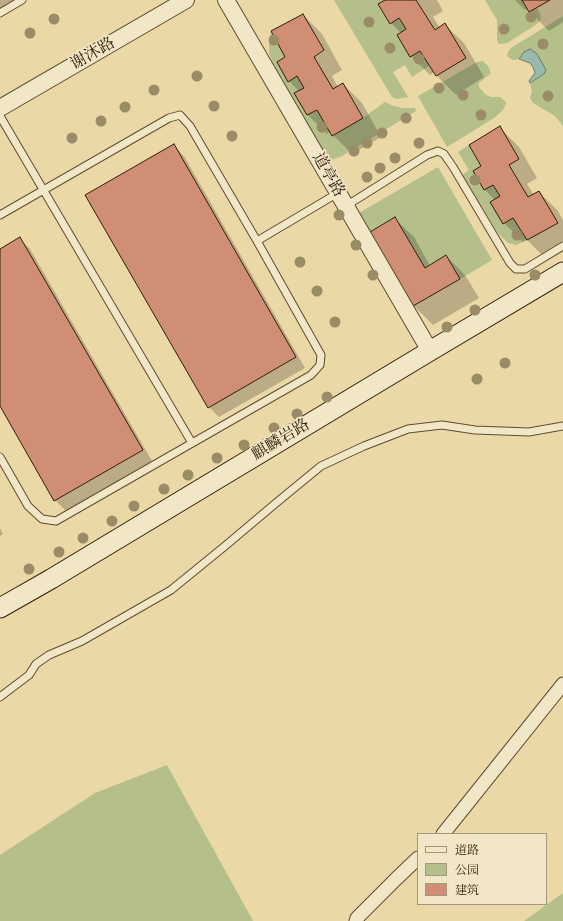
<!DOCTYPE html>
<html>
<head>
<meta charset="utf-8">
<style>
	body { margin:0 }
	#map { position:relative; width:563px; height:921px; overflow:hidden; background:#ead8a7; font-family:"Gentium Book Plus","Noto Serif SC",serif }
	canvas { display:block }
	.legend { position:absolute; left:417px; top:833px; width:130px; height:72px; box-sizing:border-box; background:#f1e6c6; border:1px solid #a4967b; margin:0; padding:5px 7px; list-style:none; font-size:12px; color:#301d0a }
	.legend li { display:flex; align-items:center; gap:8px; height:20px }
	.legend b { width:20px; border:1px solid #a4967b }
</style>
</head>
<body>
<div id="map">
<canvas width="563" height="921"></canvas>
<ul class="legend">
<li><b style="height:5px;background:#f1e6c6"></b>道路</li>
<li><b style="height:11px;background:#b4bf89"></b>公园</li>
<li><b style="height:11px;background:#d08f74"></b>建筑</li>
</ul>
</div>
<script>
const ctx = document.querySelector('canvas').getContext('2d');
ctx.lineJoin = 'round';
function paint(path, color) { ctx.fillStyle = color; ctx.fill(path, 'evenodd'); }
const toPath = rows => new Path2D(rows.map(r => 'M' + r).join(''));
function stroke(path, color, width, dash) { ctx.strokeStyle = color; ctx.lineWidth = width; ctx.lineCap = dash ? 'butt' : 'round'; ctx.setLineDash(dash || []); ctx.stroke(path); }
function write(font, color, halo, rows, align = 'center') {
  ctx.font = font + ' "Gentium Book Plus","Noto Serif SC",serif'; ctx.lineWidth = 3.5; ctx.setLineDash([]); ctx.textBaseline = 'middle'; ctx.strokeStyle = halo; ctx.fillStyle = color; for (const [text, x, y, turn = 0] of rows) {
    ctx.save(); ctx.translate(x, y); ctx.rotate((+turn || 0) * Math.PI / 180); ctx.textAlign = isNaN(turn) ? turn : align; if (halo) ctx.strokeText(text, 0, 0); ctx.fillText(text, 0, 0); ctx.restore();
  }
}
paint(toPath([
	[334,0,385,0,378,4,390,24,399,18,406,29,397,35,410,56,420,51,429,66,412,77,405,65,393,72,408,97,397,99,392,97],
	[485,0,522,0,529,12,537,8,541,16,540,21,534,26,507,43,499,44,497,41,497,20],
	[563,16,563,126,555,116,533,103,530,98,532,91,530,83,544,74,524,52,519,59,513,60,508,57,507,54,511,48],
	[271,31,285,57,277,62,288,81,297,76,304,88,295,93,307,115,317,110,332,136,363,118,385,102,391,105,402,108,415,108,416,111,342,156,328,161,274,65,269,53,269,39],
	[483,61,488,66,491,73,479,83,479,87,486,95,491,97,500,97,506,102,505,106,503,110,494,118,447,147,418,96,477,62],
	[469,145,481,166,473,171,484,190,493,185,500,196,504,223,513,218,527,240,516,245,508,243,498,233,462,175,469,170,458,152],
	[438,167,492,260,460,279,446,255,425,268,395,217,370,232,359,213],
	[167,765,253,921,0,921,0,855,95,793],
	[563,893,563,921,524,921]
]), '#b4bf89');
const water = toPath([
	[530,49,537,54,546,70,544,74,530,83,529,81,535,73,533,67,530,63,519,59,524,52,530,49]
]);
paint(water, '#98b9ac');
stroke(water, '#6e7b6b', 1);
paint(toPath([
	[0,0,16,0,0,9],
	[387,0,437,0,443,11,433,17,440,28,445,25,464,43,484,77,456,95,437,76,435,72,430,75,411,56,401,33,391,23],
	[515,0,563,0,563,22,549,31,530,12,528,8,525,10],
	[303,15,322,34,342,70,332,76,338,87,343,84,362,103,381,137,352,154,333,135,331,131,327,134,308,115,296,93,299,91,289,81,287,57],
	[500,128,519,147,537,178,527,184,534,195,539,192,558,211,563,220,563,249,546,259,527,240,523,242,504,223,495,200,485,190,474,171,483,166],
	[173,145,184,156,305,368,219,417,209,407],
	[395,219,414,237,430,266,446,256,465,275,479,298,433,325,414,306,371,232],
	[20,239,30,249,152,461,66,511,55,500,0,404,0,250],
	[0,528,3,534,0,536]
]), '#0003');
const building = toPath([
	[385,0,416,0,435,30,445,23,466,58,436,76,420,51,410,57,397,35,406,29,399,18,390,24,378,4,385,0],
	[522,0,550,0,529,12,522,0],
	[303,14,324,50,314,57,333,89,343,83,363,118,332,136,317,110,307,115,294,93,304,88,297,76,288,82,277,62,285,57,271,31,303,14],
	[500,126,519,159,509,165,528,197,539,191,558,223,527,240,513,218,503,224,490,202,500,196,493,185,484,190,473,171,481,166,469,145,500,126],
	[174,144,296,357,208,408,85,195,174,144],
	[395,217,425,268,446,255,460,279,413,306,370,232,395,217],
	[20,237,143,450,54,501,0,406,0,249,20,237]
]);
paint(building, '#d08f74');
stroke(building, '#301d0a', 1);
const service = toPath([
	[0,13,22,0],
	[0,116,192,443],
	[346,206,427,155,438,151,444,154,453,167,510,263,516,269,525,269,563,246],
	[0,215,169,118,180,115,190,126,257,241,321,355,320,365,311,375,56,521,42,519,28,506,0,457],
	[257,241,338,193],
	[0,697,29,675,36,664,49,655,82,641,171,590,225,546,276,503,321,466,364,446,408,429,442,425,475,430,529,432,563,426]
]);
const minor = toPath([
	[443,834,563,684],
	[356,921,357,918,396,879,418,858]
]);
const tertiary = toPath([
	[226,0,430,351],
	[0,108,186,0]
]);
const secondary = toPath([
	[0,608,51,579,430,351,563,272]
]);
stroke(service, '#5e4c31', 9);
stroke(minor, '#5e4c31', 15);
stroke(tertiary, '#5e4c31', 18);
stroke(secondary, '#301d0a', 21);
stroke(service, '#f1e6c6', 7);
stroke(minor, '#f1e6c6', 13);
stroke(tertiary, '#f1e6c6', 16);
stroke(secondary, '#f1e6c6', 19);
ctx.fillStyle = '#9a8c66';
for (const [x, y] of [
	[531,17],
	[54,19],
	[369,22],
	[504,29],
	[30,33],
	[274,40],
	[543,44],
	[390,48],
	[419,59],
	[197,76],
	[439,88],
	[154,90],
	[463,95],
	[548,96],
	[214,106],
	[125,107],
	[481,115],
	[406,118],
	[101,121],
	[322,127],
	[382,133],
	[232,136],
	[72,138],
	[367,143],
	[419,143],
	[354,151],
	[395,158],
	[380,168],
	[367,177],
	[475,180],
	[339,215],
	[517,235],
	[356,245],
	[300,262],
	[373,275],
	[535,275],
	[317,291],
	[475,310],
	[335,322],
	[447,327],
	[505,363],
	[477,379],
	[327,397],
	[297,414],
	[274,428],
	[244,445],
	[217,458],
	[188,475],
	[164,489],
	[134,506],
	[112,521],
	[83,538],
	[59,552],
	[29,569]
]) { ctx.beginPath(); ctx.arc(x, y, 5.5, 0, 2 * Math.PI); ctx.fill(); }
write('16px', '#301d0a', '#f1e6c6', [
	["谢沐路",93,54,-30],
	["道亭路",328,175,60],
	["麒麟岩路",281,440,-31]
]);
</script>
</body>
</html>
